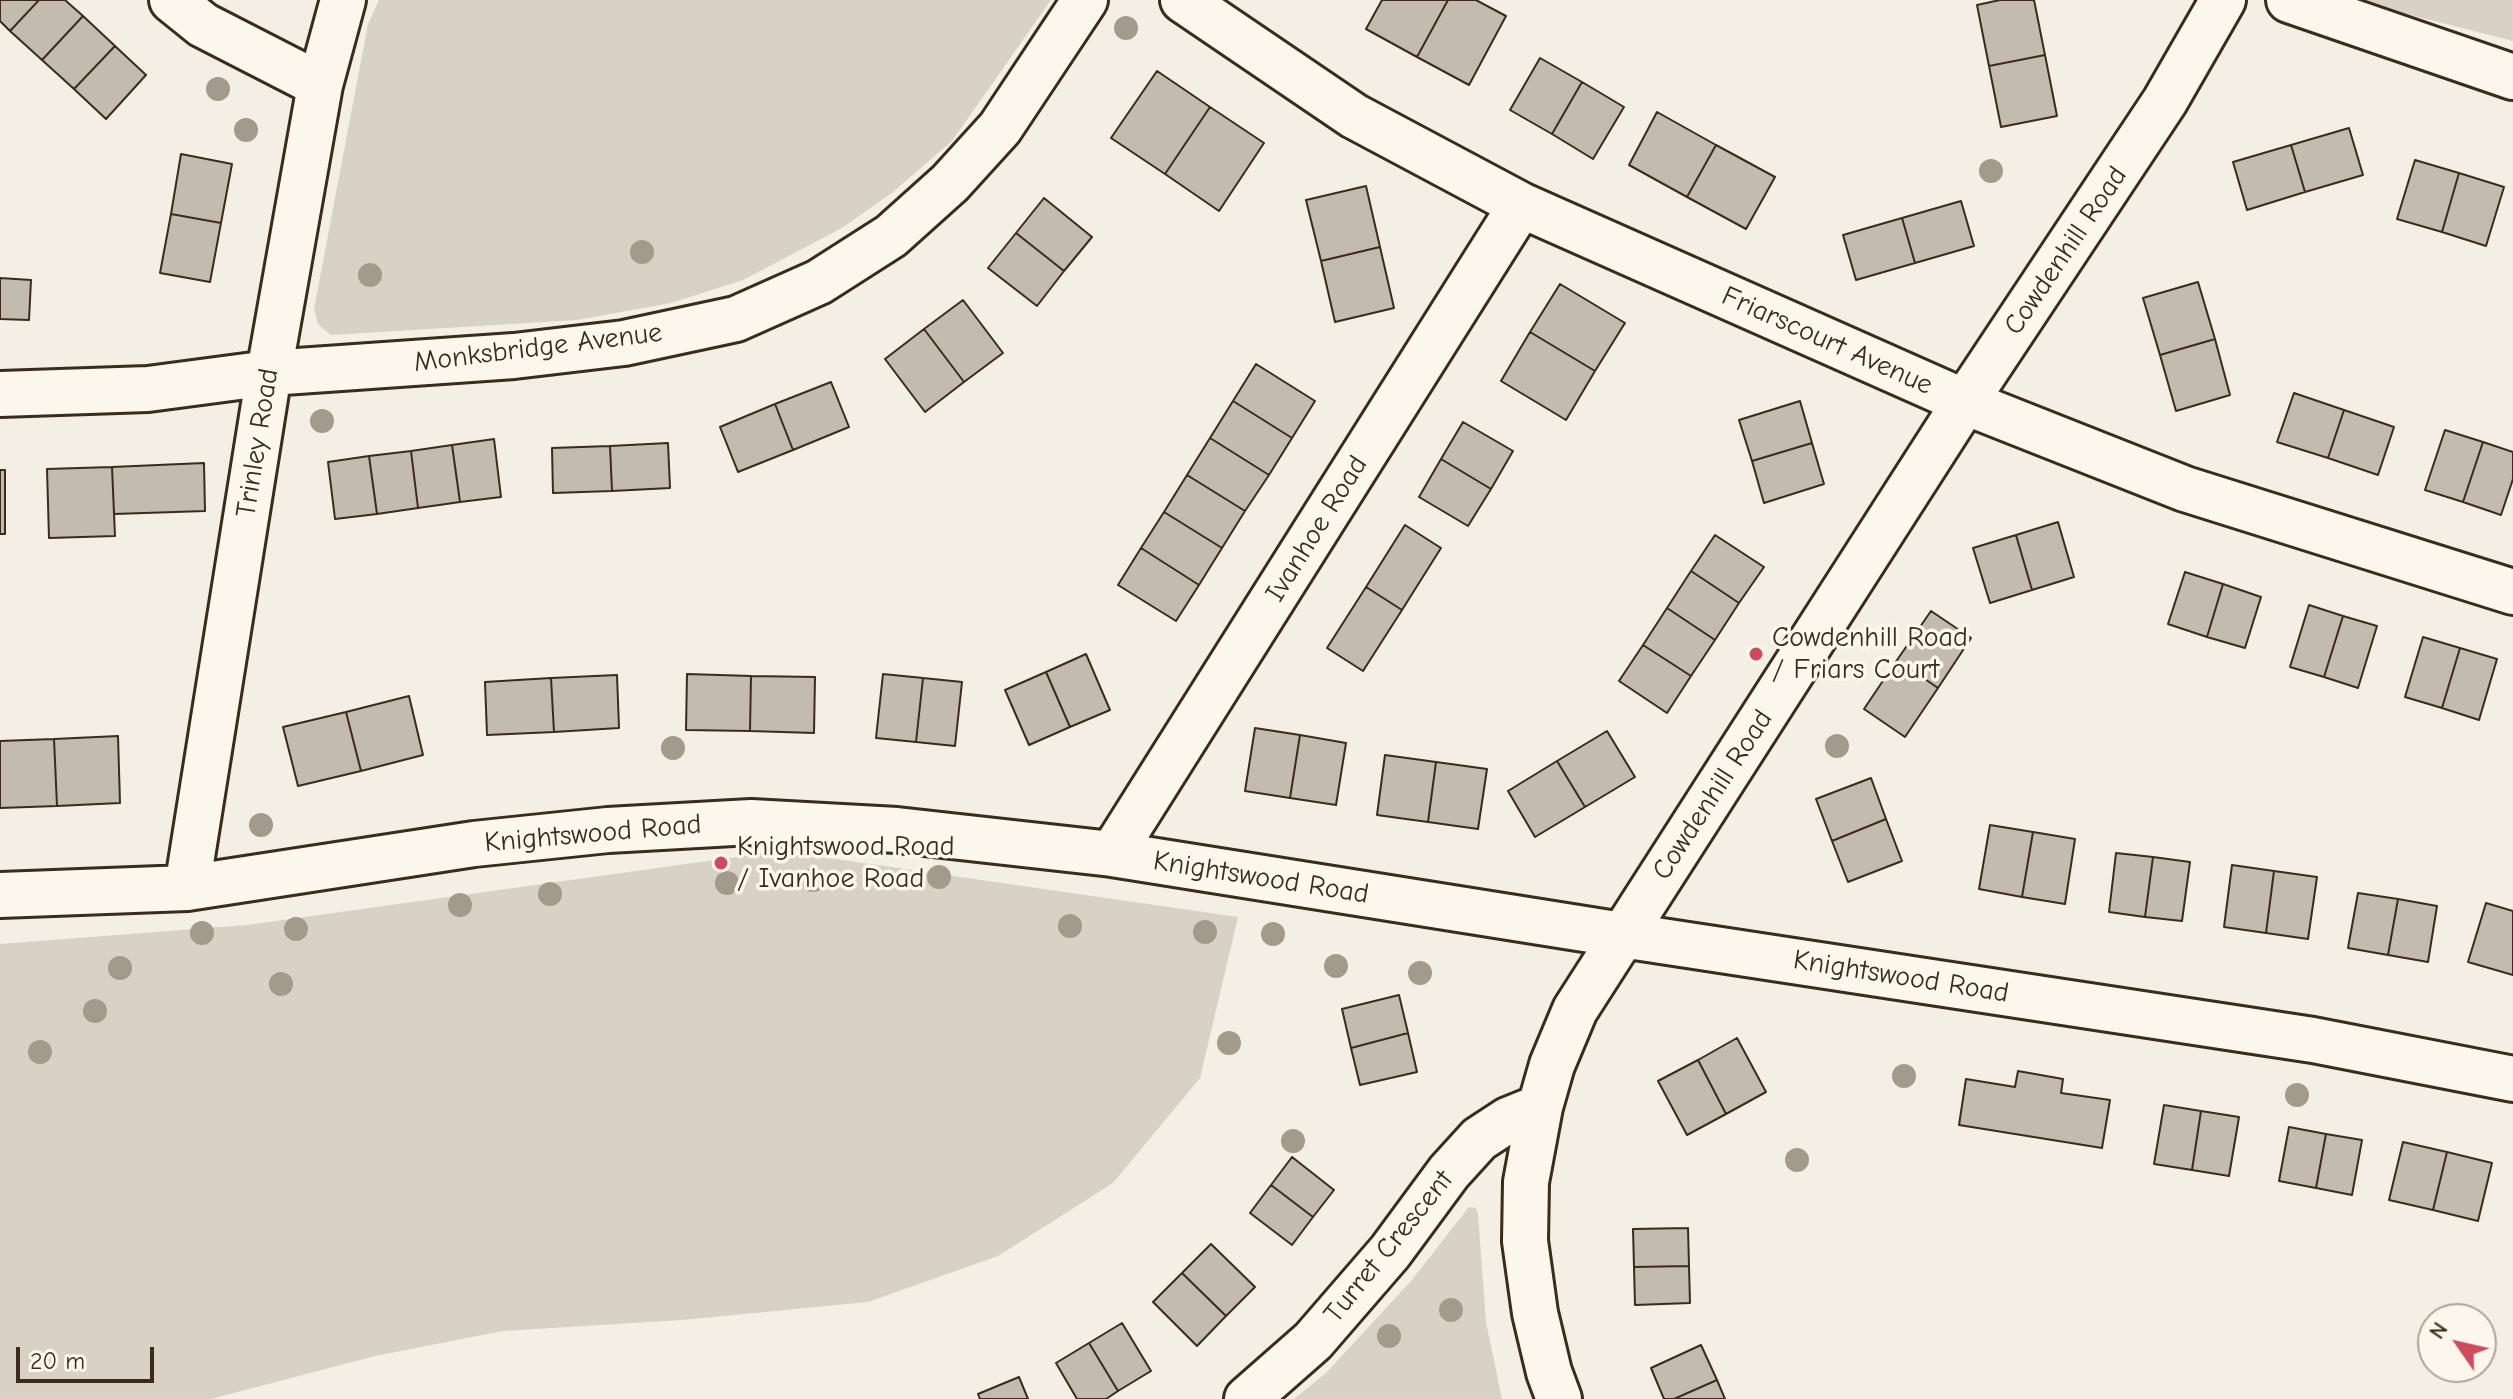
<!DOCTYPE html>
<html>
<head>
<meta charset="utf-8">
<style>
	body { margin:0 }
	#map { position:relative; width:2513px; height:1399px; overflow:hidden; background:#f3efe4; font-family:"Comic Neue",sans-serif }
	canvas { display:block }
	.north { position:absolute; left:2417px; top:1303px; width:80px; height:80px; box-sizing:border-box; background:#fbf7ec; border:2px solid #aea59a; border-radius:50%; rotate:304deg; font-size:22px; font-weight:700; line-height:32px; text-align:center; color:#3b2a1e }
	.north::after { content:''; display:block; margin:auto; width:28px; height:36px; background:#d1495b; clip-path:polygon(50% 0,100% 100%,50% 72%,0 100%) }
	.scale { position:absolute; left:16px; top:1347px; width:138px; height:36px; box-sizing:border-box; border:4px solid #3b2a1e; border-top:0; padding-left:10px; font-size:24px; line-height:28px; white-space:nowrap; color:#3b2a1e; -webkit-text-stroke:6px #fbf7ec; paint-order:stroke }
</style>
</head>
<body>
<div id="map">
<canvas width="2513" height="1399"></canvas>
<div class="north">N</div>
<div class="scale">20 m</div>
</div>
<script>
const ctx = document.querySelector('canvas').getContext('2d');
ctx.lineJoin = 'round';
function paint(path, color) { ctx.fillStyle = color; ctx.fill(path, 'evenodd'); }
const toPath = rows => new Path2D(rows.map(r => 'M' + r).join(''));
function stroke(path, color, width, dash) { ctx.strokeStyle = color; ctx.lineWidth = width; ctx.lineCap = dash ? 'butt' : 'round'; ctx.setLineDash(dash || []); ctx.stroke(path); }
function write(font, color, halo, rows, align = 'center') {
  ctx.font = font + ' "Comic Neue",sans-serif'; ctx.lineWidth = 7; ctx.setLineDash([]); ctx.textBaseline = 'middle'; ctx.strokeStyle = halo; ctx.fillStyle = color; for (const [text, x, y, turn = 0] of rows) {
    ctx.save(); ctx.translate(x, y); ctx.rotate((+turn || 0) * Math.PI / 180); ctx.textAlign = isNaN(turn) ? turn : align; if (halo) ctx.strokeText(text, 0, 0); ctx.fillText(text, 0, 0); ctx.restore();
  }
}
paint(toPath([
	[379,0,1051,0,952,141,893,192,842,228,743,280,671,303,577,320,331,335,318,324,314,309,368,24],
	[2351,0,2513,0,2513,41],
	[780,851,1238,917,1200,1078,1113,1183,998,1256,868,1302,682,1320,503,1331,375,1356,211,1399,0,1399,0,944,247,925],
	[1469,1207,1476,1208,1478,1214,1486,1322,1502,1399,1294,1399,1326,1373,1411,1281]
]), '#d8d1c6');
const building = toPath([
	[0,0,39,0,10,31,0,21,0,0],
	[39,0,65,0,83,16,42,60,10,31,39,0],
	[1382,0,1448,0,1417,57,1366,29,1382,0],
	[1448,0,1476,0,1506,16,1469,85,1417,57,1448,0],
	[2000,0,2034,0,2045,55,1989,66,1977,5,2000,0],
	[83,16,115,46,74,89,42,60,83,16],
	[115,46,146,75,106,119,74,89,115,46],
	[2045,55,2057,116,2001,127,1989,66,2045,55],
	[1540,58,1582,82,1552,134,1510,110,1540,58],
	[1157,71,1210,107,1165,174,1111,138,1157,71],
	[1582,82,1624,107,1593,159,1552,134,1582,82],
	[1210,107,1264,143,1219,211,1165,174,1210,107],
	[1657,112,1716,145,1687,197,1629,165,1657,112],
	[2349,128,2363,175,2305,192,2291,145,2349,128],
	[1716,145,1775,177,1746,229,1687,197,1716,145],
	[2291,145,2305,192,2247,210,2233,162,2291,145],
	[181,154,232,164,221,223,171,214,181,154],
	[2415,160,2459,173,2442,232,2397,219,2415,160],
	[2459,173,2504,187,2486,246,2442,232,2459,173],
	[1366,186,1380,247,1321,261,1306,200,1366,186],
	[1044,198,1092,237,1064,271,1016,233,1044,198],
	[1961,201,1974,246,1915,263,1902,218,1961,201],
	[171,214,221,223,210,282,160,273,171,214],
	[1902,218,1915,263,1856,280,1843,235,1902,218],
	[1016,233,1064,271,1037,306,988,268,1016,233],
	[1380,247,1394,308,1335,322,1321,261,1380,247],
	[0,278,31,280,29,320,0,319,0,278],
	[2198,282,2215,339,2160,355,2143,298,2198,282],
	[1560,284,1625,323,1595,371,1530,332,1560,284],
	[963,300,1003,353,964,382,924,329,963,300],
	[924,329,964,382,925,412,885,359,924,329],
	[1530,332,1595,371,1566,420,1501,381,1530,332],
	[2215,339,2230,395,2176,411,2160,355,2215,339],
	[1256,364,1315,401,1292,438,1233,401,1256,364],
	[831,382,849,427,793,450,775,404,831,382],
	[2294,393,2344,410,2328,458,2277,442,2294,393],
	[1233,401,1292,438,1269,475,1210,438,1233,401],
	[1800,401,1812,443,1752,461,1739,420,1800,401],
	[775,404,793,450,738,472,720,427,775,404],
	[2344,410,2394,427,2378,475,2328,458,2344,410],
	[1463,422,1513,451,1491,489,1441,459,1463,422],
	[2445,430,2483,442,2463,502,2425,490,2445,430],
	[1210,438,1269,475,1245,511,1187,475,1210,438],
	[494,439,501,497,460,502,452,445,494,439],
	[2483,442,2513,452,2513,479,2501,515,2463,502,2483,442],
	[668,443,670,488,612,491,610,446,668,443],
	[1812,443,1824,484,1764,503,1752,461,1812,443],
	[452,445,460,502,418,508,411,451,452,445],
	[610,446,612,491,553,493,552,448,610,446],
	[411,451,418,508,377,514,369,456,411,451],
	[369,456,377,514,335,519,328,462,369,456],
	[1441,459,1491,489,1468,526,1419,497,1441,459],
	[204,463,205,511,114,514,112,467,204,463],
	[112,467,115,536,49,538,47,469,112,467],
	[0,470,5,470,5,534,0,534,0,470],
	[1187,475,1245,511,1222,548,1164,512,1187,475],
	[1164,512,1222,548,1199,585,1141,548,1164,512],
	[2058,522,2074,577,2032,590,2016,535,2058,522],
	[1405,525,1441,548,1402,610,1366,587,1405,525],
	[1715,535,1764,567,1739,603,1691,571,1715,535],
	[2016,535,2032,590,1990,603,1973,548,2016,535],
	[1141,548,1199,585,1176,621,1118,585,1141,548],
	[1691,571,1739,603,1715,640,1667,608,1691,571],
	[2185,572,2223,584,2207,637,2168,624,2185,572],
	[2223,584,2261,597,2245,648,2207,637,2223,584],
	[1366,587,1402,610,1363,671,1327,648,1366,587],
	[2309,605,2343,616,2324,677,2290,667,2309,605],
	[1667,608,1715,640,1691,676,1643,645,1667,608],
	[1931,611,1971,638,1938,688,1897,660,1931,611],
	[2343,616,2377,626,2358,688,2324,677,2343,616],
	[2423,637,2460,648,2442,708,2405,697,2423,637],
	[1643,645,1691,676,1667,713,1619,681,1643,645],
	[2460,648,2497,659,2479,720,2442,708,2460,648],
	[1086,654,1110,710,1070,727,1046,672,1086,654],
	[1897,660,1938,688,1905,737,1864,709,1897,660],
	[1046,672,1070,727,1029,745,1005,690,1046,672],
	[687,674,751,676,750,731,686,730,687,674],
	[883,674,923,678,916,742,876,738,883,674],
	[617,675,619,728,554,732,551,678,617,675],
	[751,676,815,677,814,733,750,731,751,676],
	[551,678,554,732,487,735,485,682,551,678],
	[923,678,962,682,955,746,916,742,923,678],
	[409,696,423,755,361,771,346,712,409,696],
	[346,712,361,771,298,786,283,727,346,712],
	[1255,728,1300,735,1290,798,1245,791,1255,728],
	[1607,731,1635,777,1585,807,1557,761,1607,731],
	[1300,735,1346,743,1336,805,1290,798,1300,735],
	[118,736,120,803,57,806,54,739,118,736],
	[54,739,57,806,0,808,0,741,54,739],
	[1385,755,1436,762,1428,822,1377,815,1385,755],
	[1557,761,1585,807,1535,837,1508,791,1557,761],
	[1436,762,1487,769,1478,829,1428,822,1436,762],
	[1871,778,1886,819,1832,841,1816,799,1871,778],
	[1886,819,1902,861,1848,882,1832,841,1886,819],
	[1990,825,2033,832,2022,897,1979,889,1990,825],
	[2033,832,2075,839,2065,904,2022,897,2033,832],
	[2116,853,2153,857,2145,917,2109,912,2116,853],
	[2153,857,2190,862,2182,921,2145,917,2153,857],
	[2232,865,2274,871,2266,933,2224,927,2232,865],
	[2274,871,2317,877,2308,939,2266,933,2274,871],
	[2358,893,2398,899,2388,955,2348,948,2358,893],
	[2398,899,2437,906,2428,962,2388,955,2398,899],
	[2486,903,2513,911,2513,975,2468,962,2486,903],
	[1399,995,1408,1033,1351,1048,1342,1009,1399,995],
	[1408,1033,1417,1072,1360,1085,1351,1048,1408,1033],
	[1737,1038,1766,1092,1726,1114,1698,1060,1737,1038],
	[1698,1060,1726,1114,1687,1135,1658,1081,1698,1060],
	[2018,1071,2063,1079,2061,1093,2110,1100,2102,1148,1959,1125,1966,1079,2015,1087,2018,1071],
	[2164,1105,2201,1111,2192,1170,2154,1164,2164,1105],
	[2201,1111,2239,1117,2229,1176,2192,1170,2201,1111],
	[2289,1127,2326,1134,2316,1188,2279,1181,2289,1127],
	[2326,1134,2362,1140,2352,1195,2316,1188,2326,1134],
	[2403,1142,2447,1152,2433,1210,2389,1200,2403,1142],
	[2447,1152,2492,1163,2478,1221,2433,1210,2447,1152],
	[1292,1157,1334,1190,1313,1217,1271,1185,1292,1157],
	[1271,1185,1313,1217,1292,1245,1250,1213,1271,1185],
	[1688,1228,1689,1266,1634,1267,1633,1229,1688,1228],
	[1211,1244,1255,1287,1226,1316,1182,1273,1211,1244],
	[1689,1266,1690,1303,1635,1305,1634,1267,1689,1266],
	[1182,1273,1226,1316,1197,1346,1153,1302,1182,1273],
	[1122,1323,1151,1371,1118,1391,1089,1343,1122,1323],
	[1089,1343,1118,1391,1106,1399,1077,1399,1056,1363,1089,1343],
	[1701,1345,1717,1380,1674,1399,1664,1399,1651,1368,1701,1345],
	[1019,1377,1028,1399,980,1399,978,1394,1019,1377],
	[1717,1380,1725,1399,1674,1399,1717,1380]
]);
paint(building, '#c3bbb0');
stroke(building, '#3b2a1e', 2);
const minor = toPath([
	[172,0,203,25,320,85],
	[1183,0,1354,116,1521,205,1965,402,2185,489,2513,592],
	[2289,0,2513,77],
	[0,394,148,389,269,373,514,356,624,343,736,319,819,282,891,236,950,183,1000,128,1085,0],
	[1112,854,1521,205],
	[187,888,269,373,320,85,343,0],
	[0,895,187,888,474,844,608,830,751,822,897,830,1112,854,1622,935,2313,1040,2513,1079],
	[1247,1399,1313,1341,1390,1252,1449,1172,1479,1139,1508,1120,1540,1107],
	[1559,1399,1549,1372,1535,1313,1525,1241,1526,1182,1540,1107,1552,1065,1575,1010,1965,402,2165,101,2223,0]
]);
stroke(minor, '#3b2a1e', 50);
stroke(minor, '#fbf7ec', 44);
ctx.fillStyle = '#a39a8e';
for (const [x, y] of [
	[1126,28],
	[218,89],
	[246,130],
	[1991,171],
	[642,252],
	[370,275],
	[322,421],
	[1837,746],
	[673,748],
	[261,825],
	[939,877],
	[813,880],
	[727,883],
	[550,894],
	[460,905],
	[1070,926],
	[296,929],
	[1205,932],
	[202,933],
	[1273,934],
	[1336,966],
	[120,968],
	[1420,973],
	[281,984],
	[95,1011],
	[1229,1043],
	[40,1052],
	[1904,1076],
	[2297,1095],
	[1293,1141],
	[1797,1160],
	[1451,1310],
	[1389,1336]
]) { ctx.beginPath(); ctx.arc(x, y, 12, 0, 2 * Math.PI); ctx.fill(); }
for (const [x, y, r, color] of [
	[1756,654,8,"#d1495b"],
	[721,863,8,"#d1495b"]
]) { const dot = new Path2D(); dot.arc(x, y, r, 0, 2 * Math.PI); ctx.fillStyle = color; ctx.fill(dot); stroke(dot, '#fbf7ec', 3); }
write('28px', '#3b2a1e', '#fbf7ec', [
	["Cowdenhill Road",2066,251,-56],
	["Friarscourt Avenue",1827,341,24],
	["Monksbridge Avenue",538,348,-7],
	["Trinley Road",258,443,-81],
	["Ivanhoe Road",1317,529,-58],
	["Cowdenhill Road",1713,795,-57],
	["Knightswood Road",593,834,-5],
	["Knightswood Road",1261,878,9],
	["Knightswood Road",1901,977,9],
	["Turret Crescent",1389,1247,-51]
]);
write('28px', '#3b2a1e', '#fbf7ec', [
	["Cowdenhill Road",1772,638],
	["/ Friars Court",1772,670],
	["Knightswood Road",737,847],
	["/ Ivanhoe Road",737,879]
], 'left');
</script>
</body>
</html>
